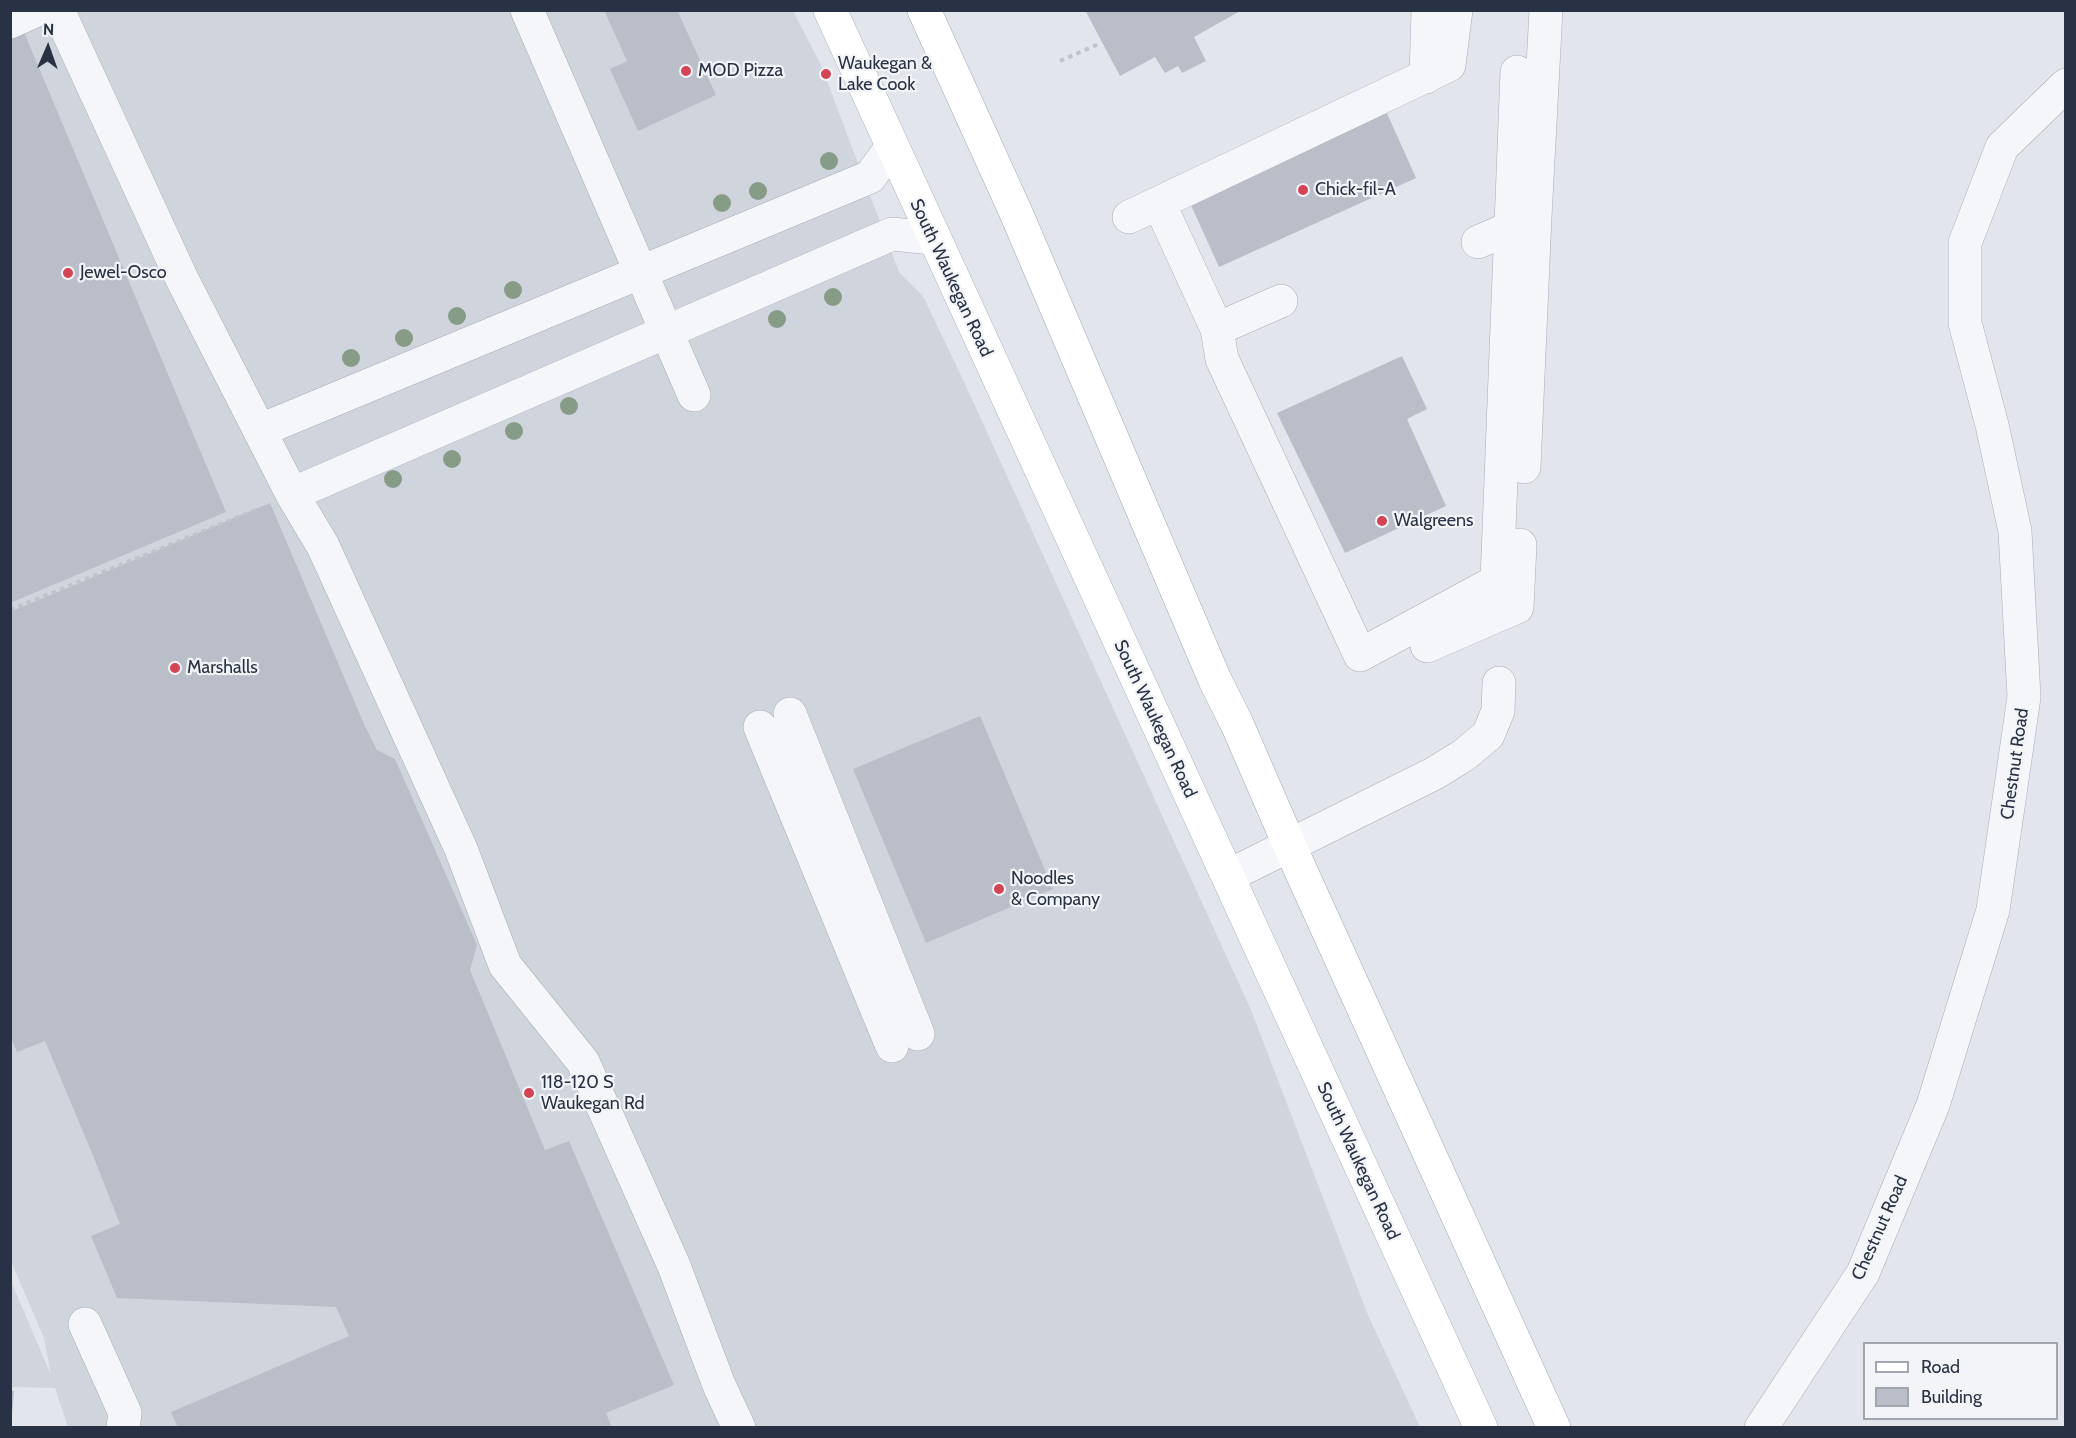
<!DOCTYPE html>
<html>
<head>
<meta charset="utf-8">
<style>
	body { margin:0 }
	#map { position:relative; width:2076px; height:1438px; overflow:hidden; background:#e2e5eb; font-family:Cabin,sans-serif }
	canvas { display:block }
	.frame { position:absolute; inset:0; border:12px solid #293244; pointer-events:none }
	.legend { position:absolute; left:1863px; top:1342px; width:195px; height:78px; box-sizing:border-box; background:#f2f4f8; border:2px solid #a2a6b0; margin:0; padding:8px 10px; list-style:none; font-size:18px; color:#293244 }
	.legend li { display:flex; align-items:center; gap:12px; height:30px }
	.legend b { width:30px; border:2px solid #a2a6b0 }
	.north { position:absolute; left:18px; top:18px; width:60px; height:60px; -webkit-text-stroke:4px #f2f4f8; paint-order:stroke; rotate:2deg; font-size:16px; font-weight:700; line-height:24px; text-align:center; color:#293244 }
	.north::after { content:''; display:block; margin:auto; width:21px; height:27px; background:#293244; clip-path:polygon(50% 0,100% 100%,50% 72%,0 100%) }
</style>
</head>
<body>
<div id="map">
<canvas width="2076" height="1438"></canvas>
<div class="frame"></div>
<ul class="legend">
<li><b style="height:8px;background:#fff"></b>Road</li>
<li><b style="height:16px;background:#b9bec9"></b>Building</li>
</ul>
<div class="north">N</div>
</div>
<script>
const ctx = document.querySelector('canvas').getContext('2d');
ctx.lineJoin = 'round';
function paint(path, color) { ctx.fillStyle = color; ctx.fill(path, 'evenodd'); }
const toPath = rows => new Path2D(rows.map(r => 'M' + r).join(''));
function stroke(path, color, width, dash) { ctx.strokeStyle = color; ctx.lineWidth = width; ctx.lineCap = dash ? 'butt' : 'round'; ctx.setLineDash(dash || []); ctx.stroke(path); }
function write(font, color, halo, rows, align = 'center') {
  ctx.font = font + ' Cabin,sans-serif'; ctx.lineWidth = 4.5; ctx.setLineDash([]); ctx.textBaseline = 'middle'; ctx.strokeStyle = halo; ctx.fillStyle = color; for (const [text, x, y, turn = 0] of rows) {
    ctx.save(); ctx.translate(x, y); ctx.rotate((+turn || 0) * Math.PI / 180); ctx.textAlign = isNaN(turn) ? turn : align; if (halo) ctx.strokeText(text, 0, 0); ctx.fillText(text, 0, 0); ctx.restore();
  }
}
paint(toPath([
	[11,11,793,11,821,65,899,272,923,296,965,384,1251,1010,1368,1315,1420,1427,68,1427,55,1388,11,1387,10,1279,51,1375,44,1338,10,1259]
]), '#d0d4dd');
paint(toPath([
	[604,10,677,10,716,95,638,131,610,69,627,61],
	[1085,10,1242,10,1194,37,1206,61,1182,73,1178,66,1165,73,1155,57,1120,76],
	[23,30,226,512,10,603,10,35],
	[1386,111,1416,178,1219,267,1190,203],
	[1402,356,1427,409,1407,419,1446,506,1345,553,1277,413],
	[270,503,364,724,377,750,395,759,477,945,470,970,545,1150,569,1141,674,1385,606,1413,612,1428,178,1428,171,1412,349,1336,336,1307,117,1298,91,1236,120,1224,92,1153,45,1041,17,1052,10,1035,10,612],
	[980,716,1053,889,926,943,853,769],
	[10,1391,14,1391,12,1415,10,1415]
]), '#b9bec9');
const minor = toPath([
	[58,10,180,275,292,494,323,546,461,849,505,965,583,1062,674,1266,719,1385,739,1428],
	[527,10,694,395],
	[10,22,37,10],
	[1426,77,1428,10],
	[1159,203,1217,329,1222,359,1360,655,1497,581,1517,72],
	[1129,217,1449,65,1456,10],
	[1478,242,1535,217,1546,10],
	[1217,329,1281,301],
	[261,430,870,177,891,148],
	[1524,467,1535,217],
	[292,494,892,234,932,238],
	[1427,646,1517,607,1520,545],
	[790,714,918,1034],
	[760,727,892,1046],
	[1228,876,1435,773,1464,755,1488,735,1498,711,1499,683],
	[85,1324,125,1413,123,1428],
	[1761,1428,1863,1273,1933,1105,1993,910,2024,697,2015,531,1992,425,1965,323,1965,243,2002,147,2066,85]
]);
const major = toPath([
	[830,10,1481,1428],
	[924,10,1017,215,1215,680,1237,724,1296,860,1554,1428]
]);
stroke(minor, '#a7acb6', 34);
stroke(major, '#a1a9b7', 34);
stroke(toPath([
	[1060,61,1101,43],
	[10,610,260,508]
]), '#c0c3ca', 4, [4.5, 4.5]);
stroke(minor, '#f5f6f9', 33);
stroke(major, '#fff', 33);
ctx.fillStyle = '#879c87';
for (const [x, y] of [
	[829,161],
	[758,191],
	[722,203],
	[513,290],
	[833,297],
	[457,316],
	[777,319],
	[404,338],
	[351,358],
	[569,406],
	[514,431],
	[452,459],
	[393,479]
]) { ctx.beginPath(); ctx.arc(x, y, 9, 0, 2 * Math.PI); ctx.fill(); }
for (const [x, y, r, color] of [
	[686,71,6,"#d34455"],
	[826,74,6,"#d34455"],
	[1303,190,6,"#d34455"],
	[68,273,6,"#d34455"],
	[1382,521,6,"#d34455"],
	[175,668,6,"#d34455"],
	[999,889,6,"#d34455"],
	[529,1093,6,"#d34455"]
]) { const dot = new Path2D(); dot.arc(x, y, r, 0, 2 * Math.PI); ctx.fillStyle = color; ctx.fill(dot); stroke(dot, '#f2f4f8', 2); }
write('18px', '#293244', '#f2f4f8', [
	["Waukegan &",838,64],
	["Lake Cook",838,85],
	["MOD Pizza",698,71],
	["Chick-fil-A",1315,190],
	["Jewel-Osco",80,273],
	["Walgreens",1394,521],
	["Marshalls",187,668],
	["Noodles",1011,879],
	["& Company",1011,900],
	["118-120 S",541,1083],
	["Waukegan Rd",541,1104]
], 'left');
write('18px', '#293244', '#f2f4f8', [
	["South Waukegan Road",951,278,65],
	["South Waukegan Road",1155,719,65],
	["Chestnut Road",2015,764,-82],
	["South Waukegan Road",1358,1161,65],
	["Chestnut Road",1880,1228,-66]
]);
</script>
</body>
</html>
